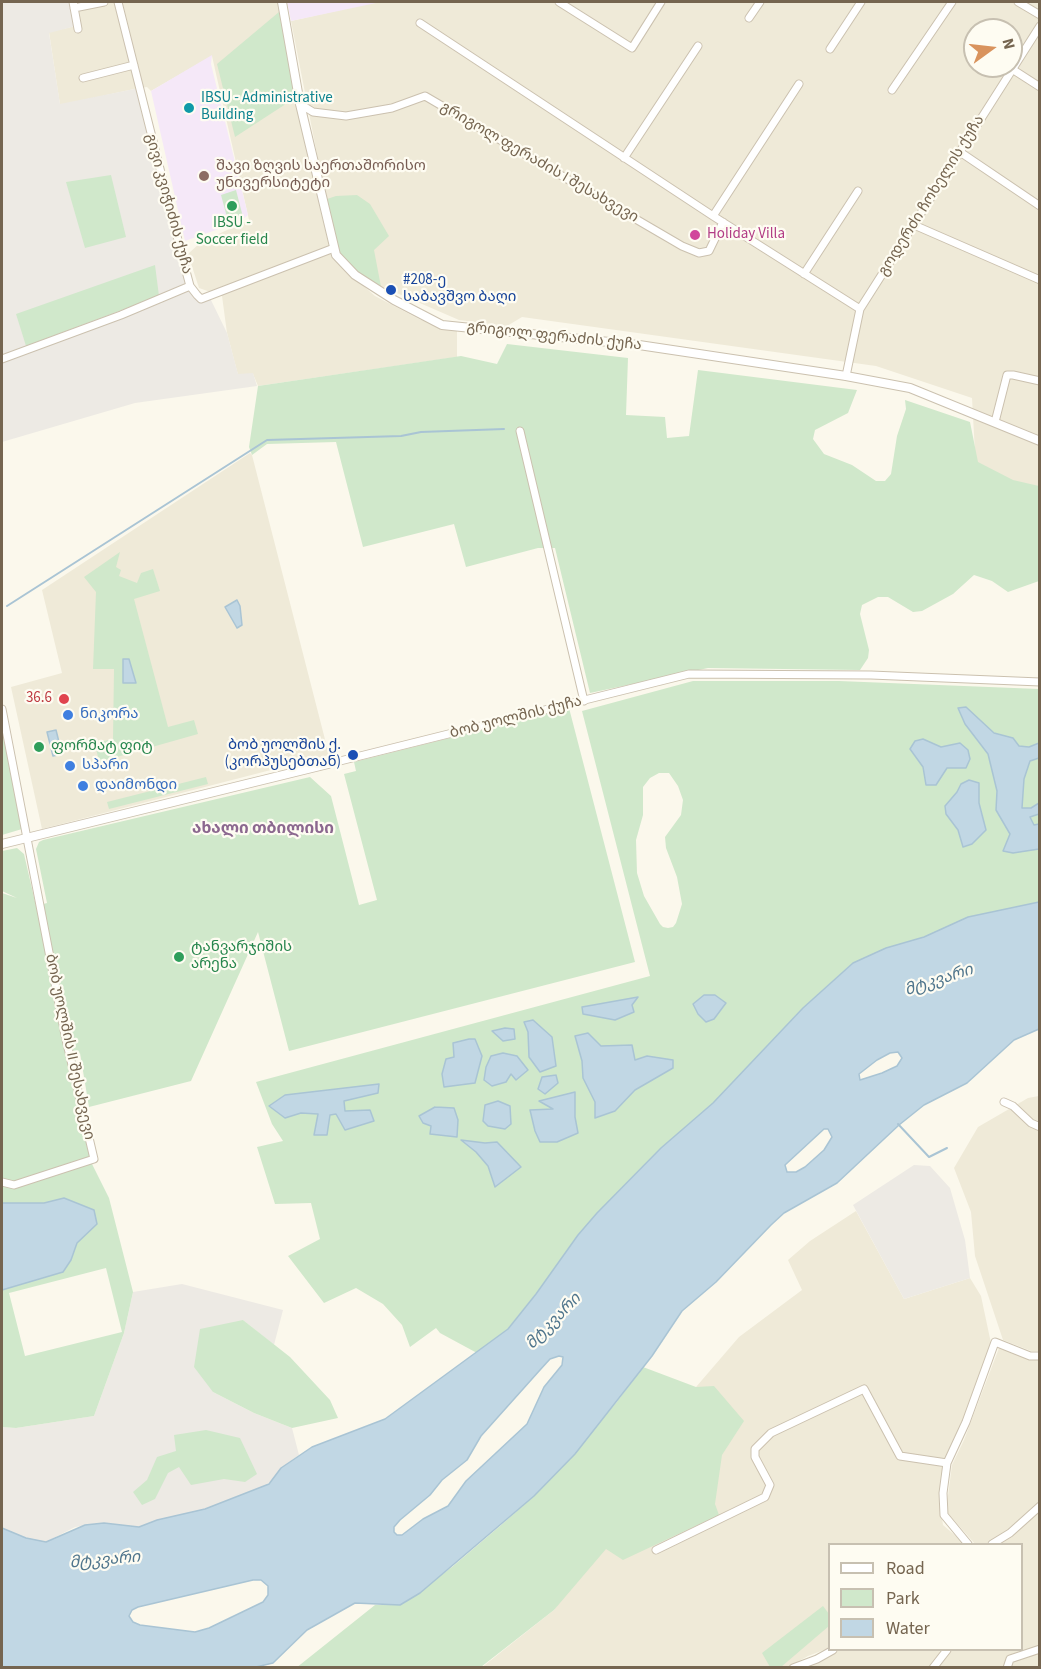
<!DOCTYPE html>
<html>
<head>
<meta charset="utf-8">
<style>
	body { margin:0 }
	#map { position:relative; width:1041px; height:1669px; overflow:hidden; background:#fbf8ec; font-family:"Source Sans 3",sans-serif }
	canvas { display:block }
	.frame { position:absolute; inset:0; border:3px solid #756550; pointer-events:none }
	.legend { position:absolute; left:828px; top:1543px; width:195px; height:108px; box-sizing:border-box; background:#fefcf2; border:2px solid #c7c0b1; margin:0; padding:8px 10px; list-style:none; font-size:18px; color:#756550 }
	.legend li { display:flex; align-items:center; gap:12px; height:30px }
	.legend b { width:30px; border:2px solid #c7c0b1 }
	.north { position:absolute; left:963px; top:18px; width:60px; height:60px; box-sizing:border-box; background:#fefcf2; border:2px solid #c7c0b1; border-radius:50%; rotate:75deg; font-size:16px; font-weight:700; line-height:24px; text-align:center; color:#756550 }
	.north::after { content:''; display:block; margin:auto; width:21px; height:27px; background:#d9935d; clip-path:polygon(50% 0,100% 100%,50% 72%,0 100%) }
</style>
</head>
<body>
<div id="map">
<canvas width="1041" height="1669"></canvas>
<div class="frame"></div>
<ul class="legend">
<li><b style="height:8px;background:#fff"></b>Road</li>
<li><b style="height:16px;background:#d0e8cb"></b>Park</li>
<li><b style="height:16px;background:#c1d7e4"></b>Water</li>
</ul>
<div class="north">N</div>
</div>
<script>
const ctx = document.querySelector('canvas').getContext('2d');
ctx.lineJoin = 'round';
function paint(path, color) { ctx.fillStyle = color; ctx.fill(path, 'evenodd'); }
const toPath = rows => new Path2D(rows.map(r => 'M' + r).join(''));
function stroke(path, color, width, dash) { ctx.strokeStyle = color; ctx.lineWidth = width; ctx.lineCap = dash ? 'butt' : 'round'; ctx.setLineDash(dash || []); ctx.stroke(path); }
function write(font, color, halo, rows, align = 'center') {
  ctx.font = font + ' "Source Sans 3","Noto Sans Georgian",sans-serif'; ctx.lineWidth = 4.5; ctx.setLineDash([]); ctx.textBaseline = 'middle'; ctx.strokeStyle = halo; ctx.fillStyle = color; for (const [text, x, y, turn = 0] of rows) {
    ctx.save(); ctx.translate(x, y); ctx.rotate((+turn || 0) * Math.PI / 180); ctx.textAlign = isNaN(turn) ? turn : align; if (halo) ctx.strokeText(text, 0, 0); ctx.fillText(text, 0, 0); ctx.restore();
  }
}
paint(toPath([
	[71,2,279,2,316,191,332,258,375,296,419,319,457,331,457,357,258,386,253,374,238,375,227,333,222,296,199,288,188,254,201,242,249,220,212,56,151,91,147,87,139,88,60,105,49,32,76,26],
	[376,2,1039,2,1039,515,978,507,972,398,876,366,522,317,507,326,459,320,376,284,341,257,324,190,291,21],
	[975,30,1011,30,1011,66,975,66],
	[250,453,252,455,329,755,42,829,11,687,62,673,42,590],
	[1039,1096,1039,1351,1031,1351,1003,1340,975,1256,971,1212,954,1168,978,1127,1028,1098],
	[856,1211,904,1299,970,1278,981,1296,992,1348,947,1460,939,1497,943,1525,965,1544,830,1544,829,1648,808,1656,788,1667,481,1668,554,1610,696,1387,739,1337,802,1290,788,1260,810,1241],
	[999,1348,1032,1360,1039,1360,1039,1502,1018,1523,988,1544,975,1544,946,1511,952,1465,964,1440],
	[1039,1512,1039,1667,938,1668,952,1650,1022,1650,1022,1544,994,1544],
	[838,1650,946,1650,931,1667,798,1668,818,1662]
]), '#efead8');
paint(toPath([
	[2,2,71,2,76,26,49,33,60,104,139,88,189,289,210,298,227,333,238,374,253,373,257,386,135,403,2,442],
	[914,1165,930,1166,950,1188,965,1240,970,1278,904,1299,853,1205],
	[182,1284,283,1310,274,1345,243,1320,213,1392,254,1413,292,1428,299,1455,281,1468,275,1478,263,1487,205,1509,157,1520,139,1527,104,1523,75,1527,46,1542,26,1538,2,1528,2,1427,16,1428,94,1416,124,1333,133,1292]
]), '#edeae4');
paint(toPath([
	[287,2,376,2,376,3,291,21],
	[212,55,211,64,248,215,241,221,185,241,151,91]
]), '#f5e8f8');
paint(toPath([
	[279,12,295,98,235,137,217,64],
	[111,175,126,237,85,248,66,182],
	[236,190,243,217,228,221,221,195],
	[357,195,370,204,389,236,374,250,382,292,353,270,341,255,337,242,327,199,336,196],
	[155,265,159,296,26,346,16,314],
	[507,344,628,358,626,415,665,417,667,438,689,436,698,370,857,390,848,413,815,430,813,439,824,454,852,465,876,481,885,481,891,474,897,436,906,409,905,400,970,422,978,462,1013,480,1039,486,1039,581,1008,592,992,581,974,575,953,594,922,611,913,612,888,597,878,597,862,605,860,614,869,650,868,658,860,670,708,668,590,693,555,548,538,548,466,567,454,524,363,547,336,442,267,444,252,455,249,447,258,386,461,356,497,364],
	[120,552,116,567,121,570,119,576,137,583,141,573,153,569,160,591,134,599,168,727,194,720,198,734,99,762,95,743,113,739,114,669,93,669,96,592,84,577],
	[693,681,839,681,1039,689,1039,902,968,917,924,937,886,948,853,963,803,1008,713,1103,661,1148,597,1213,578,1235,536,1294,508,1329,477,1353,440,1333,436,1328,410,1347,402,1325,383,1304,356,1288,324,1303,288,1256,320,1239,311,1203,275,1204,257,1147,283,1141,272,1124,256,1082,650,976,582,711],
	[659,773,669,773,678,786,683,800,681,815,665,837,666,848,677,877,682,904,676,923,673,927,668,928,663,927,660,924,644,896,637,873,636,840,643,815,643,787,650,778],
	[569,708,635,962,289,1051,258,932,191,1081,89,1107,80,1053,75,1057,93,1151,92,1164,109,1198,133,1292,124,1333,94,1416,16,1428,2,1427,2,1290,63,1272,71,1260,77,1243,64,1198,44,1203,2,1203,2,893,17,898,2,891,2,851,17,848,24,854,36,906,47,903,36,849,39,842,43,840,310,777,331,796,359,905,377,900,344,774,356,771,354,762],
	[106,1268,122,1332,25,1356,9,1293],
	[2,721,22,829,2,835],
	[206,777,208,784,109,809,107,802],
	[243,1320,290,1357,330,1400,338,1418,292,1428,254,1413,213,1392,194,1367,200,1329],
	[643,1367,696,1387,714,1386,744,1421,722,1455,715,1504,719,1515,623,1560,606,1549,554,1610,481,1667,296,1668,375,1605,400,1605,452,1567,500,1526,534,1496,616,1403],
	[206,1430,240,1438,257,1474,245,1482,224,1479,191,1485,179,1467,168,1473,155,1499,142,1505,133,1492,147,1480,157,1457,176,1451,174,1435],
	[823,1606,829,1614,829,1626,781,1667,770,1667,762,1653]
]), '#d0e8cb');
const water = toPath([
	[237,600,240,606,242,625,237,628,225,607,237,600],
	[123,659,129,659,136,683,123,683,123,659],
	[966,707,994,733,1013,738,1019,746,1029,747,1039,743,1039,758,1030,761,1024,779,1022,808,1031,808,1039,803,1039,814,1030,817,1034,825,1039,824,1039,849,1013,853,1003,851,1010,834,996,810,997,791,988,754,965,724,958,708,966,707],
	[56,730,62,754,53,756,47,732,56,730],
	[923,739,941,747,960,743,968,750,970,759,966,768,947,768,936,785,926,785,923,767,910,749,915,741,923,739],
	[969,780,979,783,979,803,986,830,972,844,963,847,958,830,946,814,945,806,957,792,961,784,969,780],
	[1039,902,1039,1029,1014,1040,967,1083,924,1105,899,1125,837,1183,784,1213,771,1225,716,1282,682,1311,652,1356,575,1454,534,1496,420,1593,400,1605,355,1603,307,1630,273,1663,256,1667,2,1667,2,1528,26,1538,46,1542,85,1525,104,1523,139,1527,157,1520,205,1509,269,1484,281,1468,312,1447,385,1419,508,1329,536,1294,578,1235,597,1213,661,1148,713,1103,803,1008,853,963,886,948,924,937,968,917,1039,902],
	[898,1052,902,1058,897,1066,882,1073,860,1080,859,1074,877,1060,890,1053,898,1052],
	[824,1129,828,1129,832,1137,824,1150,805,1167,796,1172,787,1172,785,1165,824,1129],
	[559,1356,563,1357,562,1365,544,1387,527,1424,466,1481,448,1506,423,1519,402,1535,397,1535,394,1532,394,1527,400,1520,430,1495,442,1480,467,1460,481,1436,540,1370,550,1359,559,1356],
	[253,1580,261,1580,268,1586,268,1595,263,1602,209,1628,195,1632,140,1625,133,1622,129,1616,132,1610,138,1607,253,1580],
	[704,995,715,995,726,1003,714,1019,706,1022,698,1014,693,1004,704,995],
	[638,997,632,1005,634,1012,615,1020,583,1014,582,1007,638,997],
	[533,1020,552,1037,556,1066,540,1072,529,1057,528,1032,524,1022,533,1020],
	[505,1028,514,1029,515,1039,503,1041,492,1031,505,1028],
	[588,1033,601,1046,632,1045,635,1060,647,1056,673,1060,673,1068,635,1090,615,1111,595,1118,595,1102,583,1078,582,1061,575,1036,588,1033],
	[469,1039,475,1039,482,1056,475,1083,444,1087,442,1074,446,1059,454,1057,453,1043,469,1039],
	[503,1053,517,1056,528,1070,516,1080,511,1074,506,1082,492,1086,484,1080,486,1067,491,1056,503,1053],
	[556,1075,558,1083,545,1094,538,1089,542,1077,556,1075],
	[379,1084,378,1093,344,1101,345,1111,370,1110,374,1121,345,1130,336,1114,330,1115,327,1135,314,1135,318,1114,301,1113,285,1118,269,1106,285,1095,379,1084],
	[575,1092,575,1117,578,1133,557,1142,540,1142,535,1131,530,1110,553,1109,539,1101,575,1092],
	[498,1101,510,1106,511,1124,505,1129,488,1126,483,1121,485,1105,498,1101],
	[435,1107,454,1108,458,1120,457,1137,430,1134,431,1126,423,1123,419,1116,435,1107],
	[461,1140,485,1143,497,1142,521,1167,495,1187,488,1166,476,1152,461,1140],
	[64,1198,94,1210,97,1224,77,1243,71,1260,63,1272,2,1290,2,1203,44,1203,64,1198]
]);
paint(water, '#c1d7e4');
stroke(water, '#a9c4d4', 1.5);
stroke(toPath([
	[7,606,267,440,401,436,421,432,504,429],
	[898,1124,929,1157,947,1148]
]), '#a9c4d4', 2);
const minor = toPath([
	[73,2,78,29],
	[118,2,182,256,190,286,197,295,201,299,334,248],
	[559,2,632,48,661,2],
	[1018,2,1040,15],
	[74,8,104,2],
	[749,18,760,2],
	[420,23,713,216,860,309],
	[830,49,861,2],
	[1012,69,1040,87],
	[83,78,134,65],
	[892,90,952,2],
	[300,104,313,112,346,116,392,108,425,96,682,246,699,253,709,251,723,222],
	[960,152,1040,206],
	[624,158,698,46],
	[713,216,799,84],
	[914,225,1040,280],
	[804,274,858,191],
	[2,359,121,315,190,286],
	[846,376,860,309,1040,26],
	[995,422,1007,375,1013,375,1040,381],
	[520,431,584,701],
	[2,709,65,1035,94,1159,14,1185,2,1182],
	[328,764,689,674,871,675,1040,682],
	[1004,1102,1013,1106,1031,1123,1040,1127],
	[968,1544,944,1515,943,1493,947,1463,966,1422,995,1342,1030,1356,1040,1356],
	[992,1544,1010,1533,1040,1506],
	[656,1550,765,1497,770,1485,755,1457,755,1449,771,1433,864,1389,900,1456,947,1463],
	[793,1668,817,1659,833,1650],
	[933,1668,947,1650],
	[1007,1668,1010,1659,1040,1649]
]);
const tertiary = toPath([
	[282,2,300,104,336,255,355,275,394,300,442,325,639,345,846,376,910,388,1040,441],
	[2,844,328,764]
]);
stroke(minor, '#cbc1af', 9);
stroke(tertiary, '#cbc1af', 10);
stroke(minor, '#fff', 7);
stroke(tertiary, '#fff', 8);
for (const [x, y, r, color] of [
	[189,108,6,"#0f9aa8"],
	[204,176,6,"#8d6e63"],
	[232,206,6,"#2e9e5b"],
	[695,235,6,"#d1479c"],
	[391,290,6,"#1a4fb4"],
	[64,699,6,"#e0444e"],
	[68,715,6,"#3f7fe0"],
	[39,747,6,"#2e9e5b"],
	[353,755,6,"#1a4fb4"],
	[70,766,6,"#3f7fe0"],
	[83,786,6,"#3f7fe0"],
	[179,957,6,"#2e9e5b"]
]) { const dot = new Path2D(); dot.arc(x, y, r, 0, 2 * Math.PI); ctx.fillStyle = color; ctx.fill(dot); stroke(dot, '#fefcf2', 2); }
write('15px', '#0d838f', '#fefcf2', [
	["IBSU - Administrative",201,99],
	["Building",201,116]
], 'left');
write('15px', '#756550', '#fefcf2', [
	["გრიგოლ ფერაძის I შესახვევი",539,163,30],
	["გოდერძი ჩოხელის ქუჩა",932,196,-58],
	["გივი კვიჭიძის ქუჩა",168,204,75],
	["გრიგოლ ფერაძის ქუჩა",554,337,6],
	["ბობ უოლშის ქუჩა",516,718,-14],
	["ბობ უოლშის II შესახვევი",69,1047,78]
]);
write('15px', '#785e54', '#fefcf2', [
	["შავი ზღვის საერთაშორისო",216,167],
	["უნივერსიტეტი",216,184]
], 'left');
write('15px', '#27864d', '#fefcf2', [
	["IBSU -",232,224,"center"],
	["Soccer field",232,241,"center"],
	["ფორმატ ფიტ",51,747],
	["ტანვარჯიშის",191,948],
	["არენა",191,965]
], 'left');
write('15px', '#b23c85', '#fefcf2', [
	["Holiday Villa",707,235]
], 'left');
write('15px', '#164399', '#fefcf2', [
	["#208-ე",403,281],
	["საბავშვო ბაღი",403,298],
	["ბობ უოლშის ქ.",341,746,"right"],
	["(კორპუსებთან)",341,763,"right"]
], 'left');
write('15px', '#be3a42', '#fefcf2', [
	["36.6",52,699]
], 'right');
write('15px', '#366cbe', '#fefcf2', [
	["ნიკორა",80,715],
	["სპარი",82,766],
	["დაიმონდი",95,786]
], 'left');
write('bold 16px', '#8b688f', '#fefcf2', [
	["ახალი თბილისი",263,829]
]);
write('italic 16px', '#4f758c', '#fefcf2', [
	["მტკვარი",939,981,-18],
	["მტკვარი",554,1322,-46],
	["მტკვარი",105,1561,-5]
]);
</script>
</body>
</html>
